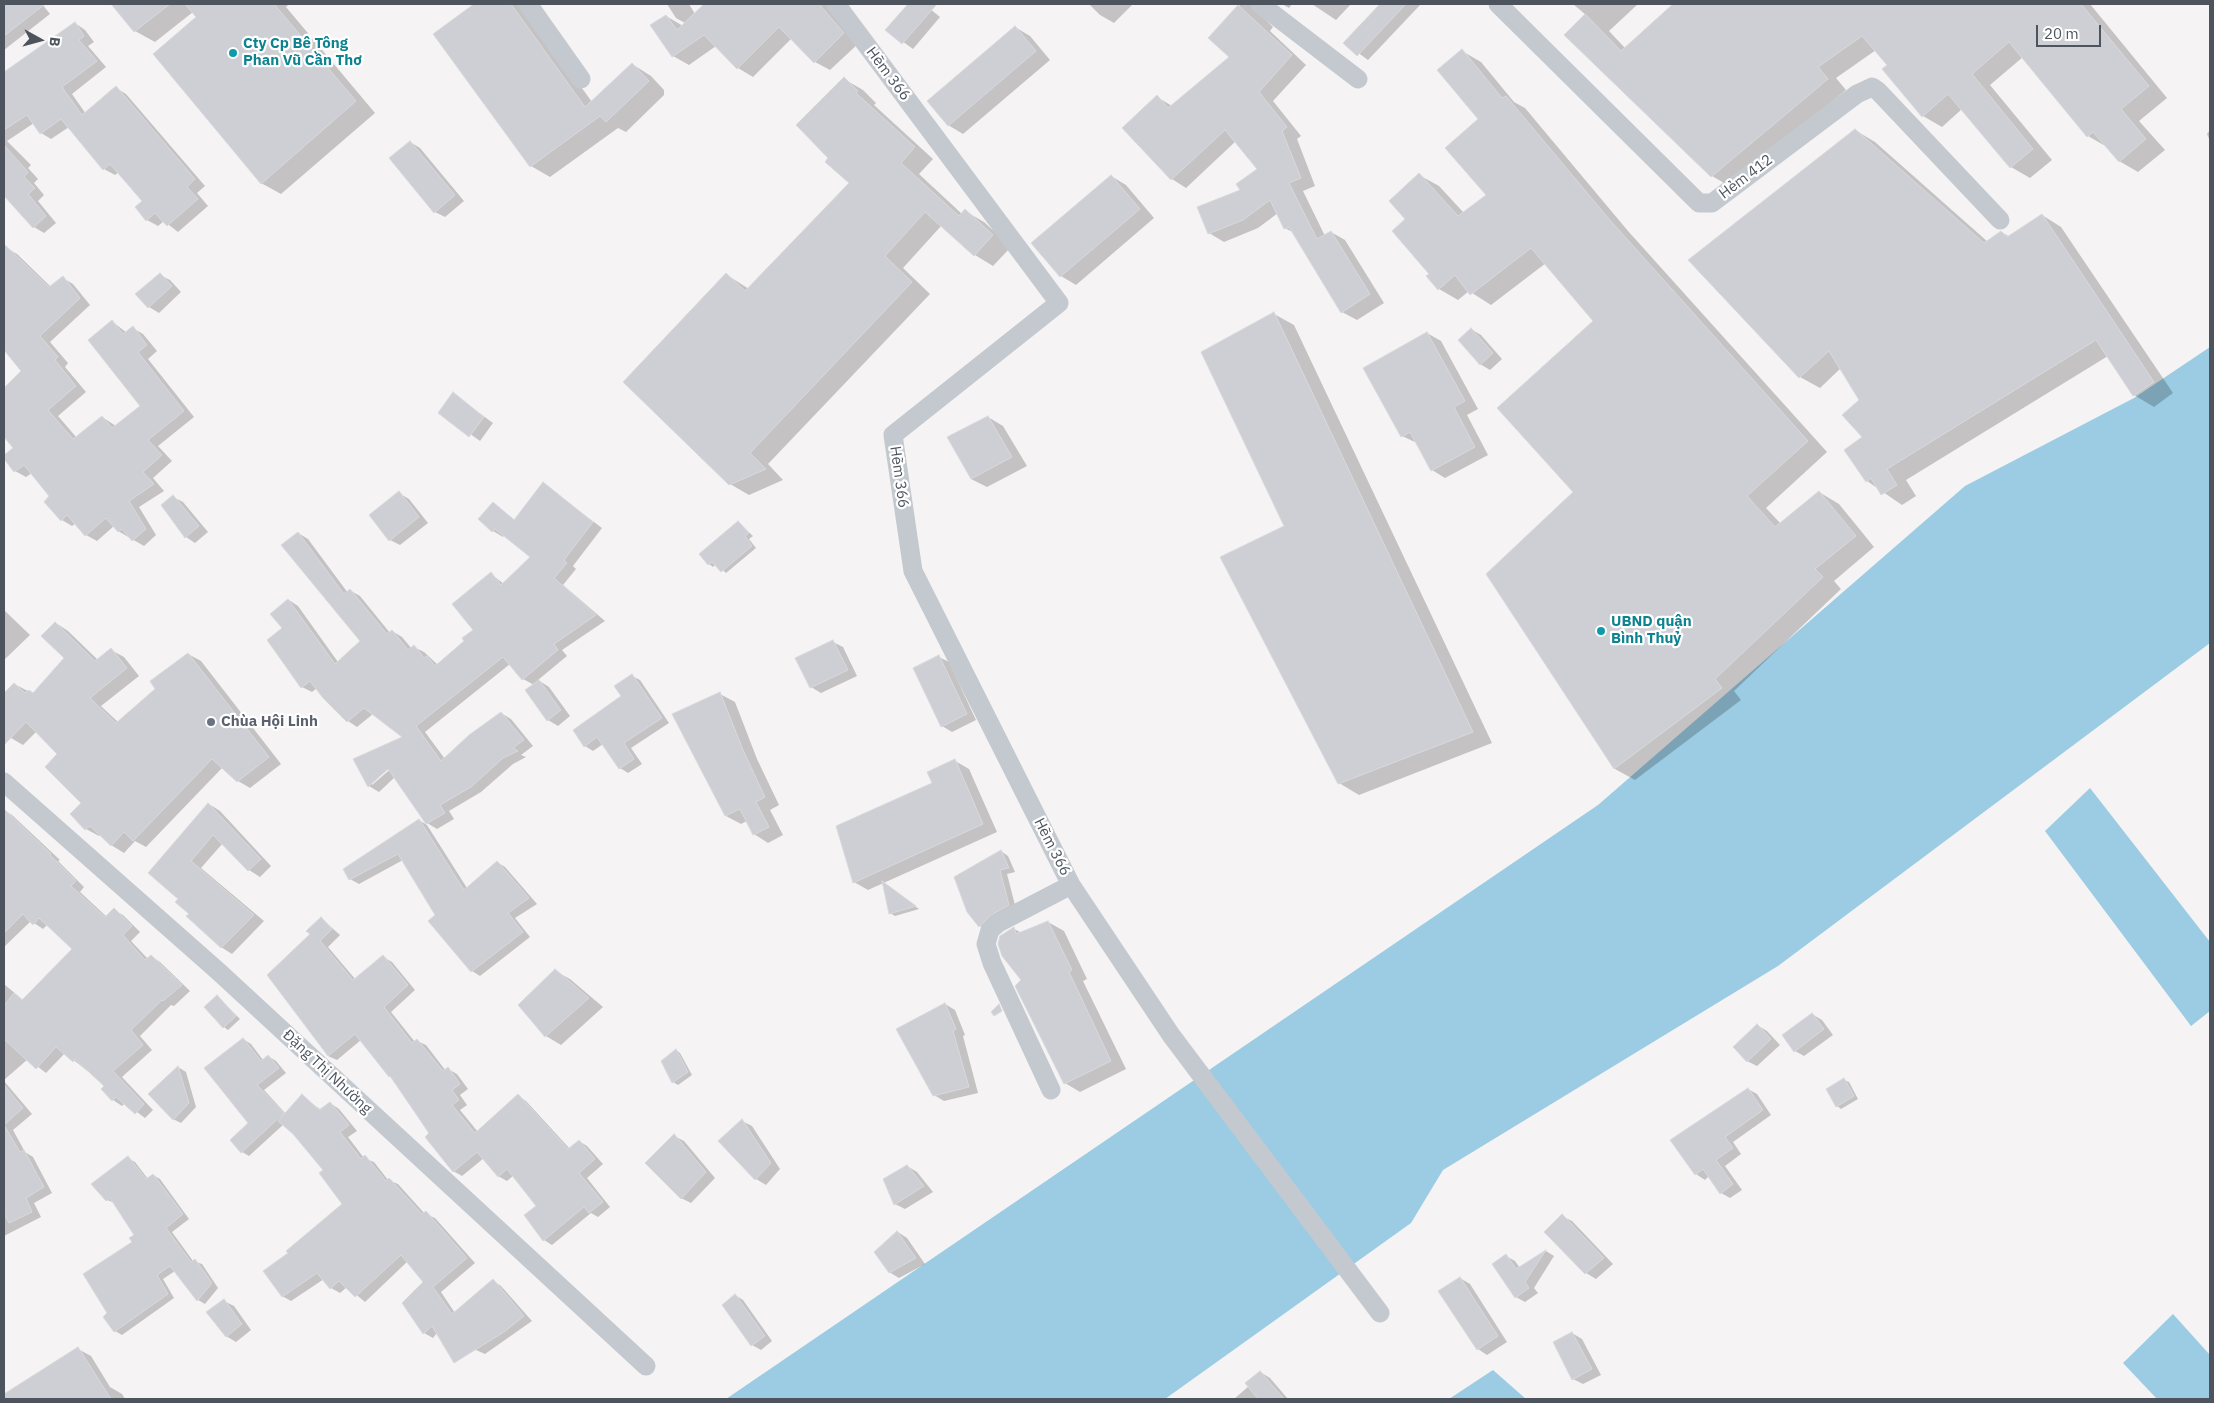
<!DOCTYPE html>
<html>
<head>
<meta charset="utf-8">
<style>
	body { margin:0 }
	#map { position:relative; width:2214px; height:1403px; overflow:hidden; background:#f5f3f3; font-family:"IBM Plex Sans",sans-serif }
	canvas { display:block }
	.frame { position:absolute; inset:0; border:5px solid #4d545e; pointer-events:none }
	.north { position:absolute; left:15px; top:15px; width:50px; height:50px; -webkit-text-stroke:4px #fff; paint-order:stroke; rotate:97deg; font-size:14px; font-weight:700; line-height:20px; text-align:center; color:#4d545e }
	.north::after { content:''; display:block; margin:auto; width:18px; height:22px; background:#4d545e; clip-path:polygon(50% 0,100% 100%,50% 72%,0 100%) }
	.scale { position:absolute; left:2036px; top:25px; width:65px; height:22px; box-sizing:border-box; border:2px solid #4d545e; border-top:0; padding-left:6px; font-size:15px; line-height:18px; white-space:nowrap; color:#4d545e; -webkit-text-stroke:4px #fff; paint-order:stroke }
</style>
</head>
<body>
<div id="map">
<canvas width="2214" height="1403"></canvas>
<div class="frame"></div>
<div class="north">B</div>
<div class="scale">20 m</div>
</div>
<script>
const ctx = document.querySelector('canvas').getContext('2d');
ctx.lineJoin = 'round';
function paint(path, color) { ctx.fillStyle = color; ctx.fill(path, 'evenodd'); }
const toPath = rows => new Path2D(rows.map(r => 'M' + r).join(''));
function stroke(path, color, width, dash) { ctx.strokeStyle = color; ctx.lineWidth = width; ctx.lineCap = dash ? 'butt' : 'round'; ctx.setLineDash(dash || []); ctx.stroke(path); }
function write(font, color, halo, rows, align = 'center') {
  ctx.font = font + ' "IBM Plex Sans",sans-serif'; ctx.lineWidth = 4.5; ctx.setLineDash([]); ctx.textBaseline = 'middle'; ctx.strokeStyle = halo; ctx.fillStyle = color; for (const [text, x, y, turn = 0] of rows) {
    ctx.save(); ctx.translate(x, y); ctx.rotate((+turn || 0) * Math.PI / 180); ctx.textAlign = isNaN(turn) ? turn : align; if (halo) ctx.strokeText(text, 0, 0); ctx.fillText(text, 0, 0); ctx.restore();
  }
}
paint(toPath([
	[2210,347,2210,643,1778,966,1443,1170,1411,1223,1165,1399,726,1399,1598,805,1965,486,2134,398],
	[2090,788,2210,942,2210,1011,2191,1026,2045,831],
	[2173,1314,2210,1355,2210,1399,2157,1399,2123,1363],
	[1493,1370,1526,1399,1449,1399]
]), '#9bcce3');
paint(toPath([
	[4,4,42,4,50,14,4,50],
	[113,4,289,4,286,7,375,113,281,194,261,183,198,18,193,12,155,42,135,31],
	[477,4,521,4,592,102,632,64,651,76,664,90,664,95,626,132,618,128,550,177,531,166,435,34],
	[667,4,689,4,695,14,705,4,847,4,859,43,830,70,815,62,792,38,753,77,738,68,716,46,689,65,673,56,666,16,683,26,685,23,676,18],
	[909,4,924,4,940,17,913,49,887,30],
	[1089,4,1133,4,1114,23,1100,15],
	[1241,4,1269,4,1264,18,1273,27,1270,31,1306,65,1273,101,1301,136,1297,139,1315,186,1303,191,1325,236,1331,232,1345,240,1384,303,1357,320,1342,312,1294,233,1285,228,1278,213,1258,228,1224,242,1209,233,1259,169,1236,141,1186,188,1172,179,1124,128,1157,97,1172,106,1231,57,1210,38],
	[1282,4,1292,4,1289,8],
	[1312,4,1351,4,1336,20],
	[1382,4,1421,4,1368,60,1345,43],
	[1573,4,1638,4,1609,31,1625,48,1675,4,2090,4,2167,98,2139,121,2165,150,2138,172,2119,161,2107,147,2088,136,2023,57,1990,85,2052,160,2030,178,2011,167,1962,109,1942,127,1923,116,1889,65,1876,50,1836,78,1846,90,1731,187,1712,176,1566,35,1586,15],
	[75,23,85,30,94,42,88,46,106,67,72,94,86,114,116,88,126,94,205,186,197,193,208,206,178,232,164,221,158,226,147,220,144,202,119,172,115,175,104,169,69,127,51,139,41,133,34,123,7,141,31,165,28,168,38,179,34,183,44,195,38,201,56,223,44,233,34,227,4,194,4,73],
	[1015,27,1030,36,1050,60,963,134,948,125],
	[1462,51,1481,62,1514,102,1525,108,1628,231,1827,452,1766,508,1781,524,1819,492,1839,504,1874,547,1834,581,1841,589,1734,691,1741,700,1635,780,1615,769,1487,574,1575,492,1595,321,1546,263,1491,305,1469,291,1458,300,1439,289,1431,274,1407,219,1419,175,1439,186,1464,213,1488,195,1480,119],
	[844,79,863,90,876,103,874,105,933,159,919,174,962,214,965,211,984,222,1011,247,993,266,975,255,942,225,903,268,930,294,768,464,783,480,749,495,730,484,727,275,749,289,850,183,830,158],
	[1855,130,1875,142,1988,242,2001,232,2010,237,2042,215,2061,227,2173,393,2154,407,2134,395,2108,356,1906,480,1916,496,1902,505,1867,481,1861,400,1841,368,1820,388,1800,377],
	[2210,130,2210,141,2207,134],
	[410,142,420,148,464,201,445,217,435,212],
	[1111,176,1126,185,1154,218,1076,285,1061,276,1033,243],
	[6,248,17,254,51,287,63,278,73,284,90,305,50,342,68,363,65,367,86,392,58,416,77,438,102,417,116,426,142,406,113,322,127,333,133,328,143,334,157,351,148,359,194,417,158,446,172,461,153,478,164,491,139,507,156,535,144,546,118,531,114,526,97,541,86,535,76,523,72,526,62,520,51,496,32,473,26,477,15,471,4,457,14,448,4,435,4,389,23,371,6,351,4,354,4,276,7,273,4,270,4,250],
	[160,275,170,280,181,292,159,313,149,307],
	[1274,314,1294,325,1492,743,1359,795,1339,783,1286,527],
	[1471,329,1481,335,1502,359,1490,370,1480,364],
	[1427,333,1441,341,1478,409,1467,415,1488,455,1445,478,1432,470,1417,443,1402,436],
	[453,394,493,423,480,441,440,412],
	[988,417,1003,426,1027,466,987,487,971,479],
	[543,484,602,528,573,566,576,569,563,585,605,621,562,650,567,656,538,680,549,687,570,716,558,726,548,720,527,690,534,685,523,679,510,664,425,732,445,759,470,736,501,713,511,719,533,746,521,755,526,757,513,764,481,792,449,811,454,819,437,829,427,823,395,777,379,792,369,786,355,760,405,737,373,714,357,727,348,721,317,688,312,692,302,687,268,641,284,628,272,614,289,600,298,606,338,662,361,641,283,545,298,533,308,539,348,593,351,591,360,596,390,633,392,631,402,637,412,649,414,647,424,652,438,665,466,641,464,638,474,630,453,604,491,574,504,584,532,557,504,535,503,537,493,531,479,519,493,503,515,520],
	[392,764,394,766,372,785,372,782],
	[399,493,409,499,428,523,400,545,390,540],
	[173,497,183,502,208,532,195,543,186,537],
	[738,522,753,536,749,539,756,548,726,573,716,564,713,567,709,564],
	[4,610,30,635,4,660],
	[56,623,68,631,98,660,111,650,124,657,139,676,101,706,119,723,157,689,188,654,201,661,281,764,250,788,238,781,223,767,146,847,135,841,124,853,111,845,101,834,99,836,86,829,72,814,83,803,59,754,37,731,23,745,11,738,4,729,4,695,14,684,34,694,65,658],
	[833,642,843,647,857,676,821,693,811,687],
	[939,657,949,662,976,720,952,732,942,726],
	[632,676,640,680,669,723,631,748,642,764,628,773,620,768,603,744,593,751,585,746,623,696],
	[720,694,735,702,757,759,779,805,770,810,783,835,768,843,754,834,747,821,741,824,726,816,674,714],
	[955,761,969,769,997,832,868,890,854,882],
	[209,804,220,811,271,866,260,877,249,870,223,843,201,868,264,921,232,954,221,947,179,899,149,872],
	[4,810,12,815,60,860,58,861,84,887,80,892,107,917,114,910,123,915,140,932,131,941,148,959,151,956,160,962,190,991,174,1006,171,1005,140,1036,152,1050,122,1077,153,1110,145,1118,125,1103,122,1106,113,1100,106,1086,65,1053,46,1073,28,1059,4,1080,4,984,23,1000,74,949,47,925,43,929,31,921,4,947],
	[419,820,427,825,467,888,497,862,505,867,537,904,515,918,530,937,480,976,472,971,403,860,359,884,350,879],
	[1001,851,1008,856,1015,872,1007,874,1016,909,987,931,980,926,968,912],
	[887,886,919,909,895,916,890,913],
	[321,918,340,935,328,947,356,980,383,957,392,962,415,990,391,1012,415,1042,417,1041,426,1045,446,1071,448,1069,457,1074,468,1089,460,1095,467,1105,460,1110,478,1132,518,1096,526,1101,570,1149,579,1141,587,1146,603,1164,587,1178,610,1207,598,1217,591,1213,552,1245,544,1240,526,1215,538,1207,514,1175,507,1181,498,1176,484,1158,462,1176,453,1171,393,1078,361,1040,337,1060,328,1056,312,933],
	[1048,922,1064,931,1087,979,1083,981,1126,1069,1080,1092,1065,1083,1023,981,1014,929,1022,933],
	[555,971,570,979,603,1007,561,1045,546,1036],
	[217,996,240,1019,228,1030,224,1027],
	[945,1004,955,1010,965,1035,963,1036,978,1093,944,1101,934,1095,898,1030],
	[1812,1014,1822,1020,1833,1035,1804,1056,1795,1051],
	[1757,1025,1767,1031,1780,1045,1757,1066,1747,1061],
	[243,1039,251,1044,263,1060,268,1056,276,1061,286,1073,264,1090,286,1114,302,1096,321,1110,330,1103,339,1109,357,1131,348,1137,364,1158,374,1162,388,1180,398,1184,425,1214,435,1218,475,1263,441,1292,455,1313,493,1281,501,1286,532,1321,485,1354,437,1333,433,1338,424,1333,425,1282,408,1261,365,1302,347,1287,340,1293,331,1288,324,1279,291,1301,282,1296,290,1253,344,1205,324,1171,293,1133,284,1124,249,1156,242,1152,250,1124],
	[676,1050,680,1053,692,1075,678,1085,673,1082,663,1061],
	[178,1067,186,1072,196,1107,181,1123,173,1119],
	[1844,1080,1849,1082,1858,1099,1841,1109,1837,1106],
	[4,1081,32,1114,13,1130,25,1152,33,1157,52,1193,34,1203,41,1217,4,1236],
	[1748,1089,1757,1094,1771,1115,1733,1142,1741,1154,1725,1166,1742,1190,1730,1198,1721,1193,1709,1176,1705,1180,1696,1174,1672,1140],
	[742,1121,752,1126,780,1169,766,1185,756,1179,720,1141],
	[674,1136,684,1141,715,1178,691,1203,681,1198],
	[128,1158,135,1162,148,1179,153,1175,160,1179,189,1219,172,1232,193,1261,202,1264,218,1288,205,1304,198,1300,175,1271,163,1279,174,1298,122,1335,115,1331,109,1314,136,1235,115,1203,107,1200],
	[907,1166,917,1172,933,1192,905,1209,895,1204],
	[1562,1216,1572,1221,1613,1264,1596,1279,1586,1273,1546,1232],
	[898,1232,907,1238,925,1264,899,1278,889,1272],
	[1546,1251,1554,1256,1534,1288,1538,1293,1525,1302,1516,1297,1506,1256,1515,1261,1520,1268],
	[1460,1278,1470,1284,1507,1342,1487,1355,1478,1349],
	[735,1295,743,1300,772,1341,761,1350,752,1345],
	[224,1301,234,1306,251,1330,236,1342,226,1336],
	[1572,1333,1582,1339,1601,1375,1583,1384,1573,1379],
	[78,1349,91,1356,110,1387,122,1394,125,1399,4,1399,4,1396],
	[1260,1372,1270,1378,1288,1399,1234,1399,1249,1386]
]), '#0003');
const building = toPath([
	[4,4,45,4,4,36,4,4],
	[111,4,170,4,134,32,111,4],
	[185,4,274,4,356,101,261,184,153,54,196,17,185,4],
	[474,4,511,4,585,107,632,63,649,81,606,122,600,116,530,167,433,34,474,4],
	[704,4,819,4,844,33,814,63,779,27,737,69,704,35,672,57,650,25,666,15,677,30,704,4],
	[908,4,937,4,902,44,885,30,908,4],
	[1380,4,1406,4,1357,56,1343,43,1380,4],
	[1673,4,2081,4,2149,86,2121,109,2146,139,2119,162,2093,132,2087,137,2009,42,1972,74,2033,149,2010,168,1948,94,1922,117,1882,69,1887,65,1862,36,1818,67,1828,79,1711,177,1564,35,1585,14,1621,51,1673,4],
	[1238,5,1292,55,1259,92,1287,127,1282,131,1301,178,1289,183,1317,239,1331,231,1370,294,1341,313,1289,227,1284,229,1270,200,1243,220,1208,234,1197,207,1240,190,1236,184,1257,169,1225,130,1171,180,1122,128,1157,95,1168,108,1229,57,1208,38,1238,5],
	[75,22,84,36,79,40,97,61,62,87,82,115,116,86,195,179,187,187,198,199,167,226,155,213,146,221,135,207,142,201,110,164,103,170,61,119,40,134,27,115,4,130,4,72,75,22],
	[1015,26,1036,51,948,126,927,101,1015,26],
	[1462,49,1502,98,1506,96,1609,219,1808,441,1747,496,1775,527,1819,491,1856,536,1815,569,1823,577,1715,679,1722,688,1614,769,1486,574,1573,492,1497,408,1593,321,1531,248,1470,295,1455,275,1438,290,1426,276,1429,274,1392,231,1405,219,1389,201,1419,173,1458,216,1486,195,1445,148,1478,119,1437,70,1462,49],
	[844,77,858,91,856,93,915,147,901,163,959,216,965,209,993,235,974,256,925,212,885,256,912,282,750,453,766,469,729,485,623,382,726,273,745,291,849,183,825,162,828,158,796,125,844,77],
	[1855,129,1984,243,2001,231,2007,237,2042,214,2154,382,2133,396,2096,340,1887,469,1897,485,1881,495,1871,478,1866,482,1844,450,1862,437,1842,415,1859,400,1829,351,1799,378,1688,260,1855,129],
	[410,141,455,195,434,213,389,158,410,141],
	[4,145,28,172,24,177,35,188,28,194,46,216,33,228,4,196,4,145],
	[1111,175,1140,209,1060,277,1031,243,1111,175],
	[4,244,49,287,63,276,80,298,40,336,58,357,55,360,76,386,48,410,73,439,102,416,112,428,140,406,88,340,112,320,123,334,133,326,147,345,138,352,184,411,148,440,162,455,143,472,154,484,129,501,146,529,132,541,122,529,118,532,106,518,85,536,67,515,61,521,44,502,49,496,24,465,14,472,4,459,4,455,13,448,4,437,4,388,21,371,4,350,4,244],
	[160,273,172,286,148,308,135,294,160,273],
	[1274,312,1473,732,1338,784,1220,557,1284,526,1201,352,1274,312],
	[1471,328,1493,353,1480,365,1458,340,1471,328],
	[1427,332,1465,401,1454,407,1475,447,1431,471,1410,432,1401,437,1363,368,1427,332],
	[453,392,484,417,469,437,438,413,453,392],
	[988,416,1012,457,971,479,947,437,988,416],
	[543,482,593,522,564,560,567,563,554,578,596,615,554,644,558,650,522,680,503,657,416,726,441,761,469,735,501,712,524,740,513,748,518,751,503,758,471,787,440,805,445,813,426,824,388,769,368,787,353,759,402,737,364,708,347,722,323,698,310,681,301,688,267,640,282,628,270,614,288,599,335,664,360,641,281,545,298,532,344,594,350,589,387,634,392,630,408,650,414,645,424,658,427,656,435,666,464,641,462,638,473,630,452,604,491,572,501,585,530,557,495,529,492,532,478,519,493,502,514,520,543,482],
	[399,491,419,517,389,541,369,515,399,491],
	[173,495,199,526,185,538,161,505,173,495],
	[738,521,749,533,745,536,752,546,721,572,712,562,708,565,699,554,738,521],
	[55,622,95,661,111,648,127,668,90,698,116,723,155,689,150,681,188,653,269,757,237,782,212,759,133,841,124,832,111,846,90,826,85,830,70,814,81,803,45,767,57,754,26,722,4,745,4,693,14,683,25,693,29,690,33,693,64,658,41,636,55,622],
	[833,640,848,670,810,688,795,658,833,640],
	[939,655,967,714,941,727,913,668,939,655],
	[632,674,662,718,624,743,634,759,619,769,597,737,584,747,573,730,621,696,614,686,632,674],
	[539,680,561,710,547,721,525,690,539,680],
	[720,692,743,750,765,797,756,802,769,827,753,835,740,809,725,816,672,714,720,692],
	[955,759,983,824,853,883,836,826,932,783,927,772,955,759],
	[208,803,261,859,248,871,213,835,191,861,254,915,221,948,186,916,189,914,175,902,178,899,148,873,208,803],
	[4,809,51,854,50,855,76,881,71,886,105,917,114,908,132,926,123,935,145,960,151,955,182,985,163,1001,162,1000,131,1030,143,1045,113,1071,144,1104,135,1114,116,1097,112,1101,101,1089,104,1086,75,1059,73,1062,56,1047,36,1069,4,1039,4,1006,14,993,22,1000,72,949,39,918,33,925,23,914,4,933,4,809],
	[419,819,464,890,497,861,529,898,508,913,523,932,471,972,428,921,435,915,398,854,349,880,343,869,419,819],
	[1001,850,1009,868,1000,870,1009,905,991,915,979,927,967,912,954,877,1001,850],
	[882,881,916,906,889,914,882,881],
	[321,917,332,929,320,941,353,980,383,955,408,985,384,1007,412,1043,417,1039,443,1071,448,1067,460,1084,452,1090,459,1100,452,1105,475,1133,518,1094,568,1149,579,1140,595,1159,579,1173,603,1202,589,1213,584,1207,543,1241,524,1215,536,1206,507,1169,498,1177,477,1152,453,1172,425,1137,429,1133,390,1076,389,1077,355,1034,328,1056,267,975,310,934,306,931,321,917],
	[1048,921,1072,970,1069,972,1111,1061,1064,1084,1015,986,1021,980,1002,956,998,944,1000,936,1014,927,1016,934,1048,921],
	[555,969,589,998,545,1037,518,1005,555,969],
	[217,995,236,1016,223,1028,204,1007,217,995],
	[945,1003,956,1029,953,1031,969,1087,933,1096,896,1029,945,1003],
	[999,1004,1002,1011,994,1016,991,1012,999,1004],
	[1812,1013,1824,1029,1794,1052,1782,1035,1812,1013],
	[1757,1024,1771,1039,1747,1062,1733,1047,1757,1024],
	[243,1038,261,1061,268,1055,279,1068,257,1085,284,1113,241,1153,230,1140,248,1123,204,1068,243,1038],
	[676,1049,688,1072,672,1083,661,1061,676,1049],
	[178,1066,189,1103,173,1120,148,1094,178,1066],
	[1844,1078,1854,1096,1836,1107,1826,1089,1844,1078],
	[4,1085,23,1108,4,1125,20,1152,24,1150,44,1187,26,1198,32,1212,9,1223,4,1213,4,1085],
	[1748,1088,1763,1110,1725,1137,1733,1148,1716,1160,1733,1184,1720,1194,1703,1169,1695,1175,1670,1140,1748,1088],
	[302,1094,319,1110,330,1102,349,1125,340,1132,361,1159,365,1155,386,1181,389,1178,422,1214,426,1211,467,1258,433,1287,452,1314,493,1279,524,1316,504,1332,454,1363,432,1326,423,1334,402,1303,423,1282,401,1255,355,1297,339,1281,330,1289,317,1273,282,1297,263,1271,288,1253,286,1251,342,1204,319,1173,323,1170,293,1134,278,1121,302,1094],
	[742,1119,771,1163,755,1180,718,1141,742,1119],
	[674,1134,706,1172,681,1199,645,1163,674,1134],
	[128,1156,146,1179,153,1174,183,1214,166,1228,191,1262,195,1259,212,1283,197,1301,170,1266,157,1275,168,1294,114,1332,103,1317,107,1313,83,1274,132,1242,129,1238,134,1235,110,1198,106,1201,91,1184,128,1156],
	[907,1165,924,1186,894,1205,883,1179,907,1165],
	[1562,1214,1604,1258,1585,1274,1544,1232,1562,1214],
	[897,1231,916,1258,889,1273,874,1252,897,1231],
	[1546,1250,1525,1282,1529,1288,1515,1298,1492,1264,1506,1254,1516,1269,1546,1250],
	[1460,1277,1498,1336,1477,1350,1438,1291,1460,1277],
	[735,1294,765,1336,751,1346,722,1305,735,1294],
	[224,1299,242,1324,226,1337,206,1312,224,1299],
	[1572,1332,1592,1369,1572,1380,1553,1342,1572,1332],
	[78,1347,111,1399,4,1399,4,1394,78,1347],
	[1260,1371,1284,1399,1258,1399,1245,1383,1260,1371]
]);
paint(building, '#cdcfd4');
stroke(building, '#d8d9dd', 1);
stroke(toPath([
	[528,4,581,79],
	[836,4,1059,303,893,435,913,571,1071,885,1171,1035,1380,1313],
	[1260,4,1358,79],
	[1498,4,1699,203,1712,203,1857,94,1872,87,1878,91,2000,220],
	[4,782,219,972,646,1366],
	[1051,1090,992,963,986,944,990,930,998,923,1071,885]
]), '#c3c9cf', 19);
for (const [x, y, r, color] of [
	[233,53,5,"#0f9aa8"],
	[1601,631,5,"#0f9aa8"],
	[211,722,5,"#6b7280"]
]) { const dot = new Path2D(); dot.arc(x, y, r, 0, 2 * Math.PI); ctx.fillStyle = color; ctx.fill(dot); stroke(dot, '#fff', 2); }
write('bold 15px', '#0d838f', '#fff', [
	["Cty Cp Bê Tông",243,44],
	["Phan Vũ Cần Thơ",243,61],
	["UBND quận",1611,622],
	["Bình Thuỷ",1611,639]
], 'left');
write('15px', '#4d545e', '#fff', [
	["Hẽm 366",888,74,53],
	["Hẻm 412",1746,177,-37],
	["Hẽm 366",899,477,82],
	["Hẽm 366",1052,847,63],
	["Đặng Thị Nhường",327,1072,43]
]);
write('bold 15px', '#5b616d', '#fff', [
	["Chùa Hội Linh",221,722]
], 'left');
</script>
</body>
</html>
